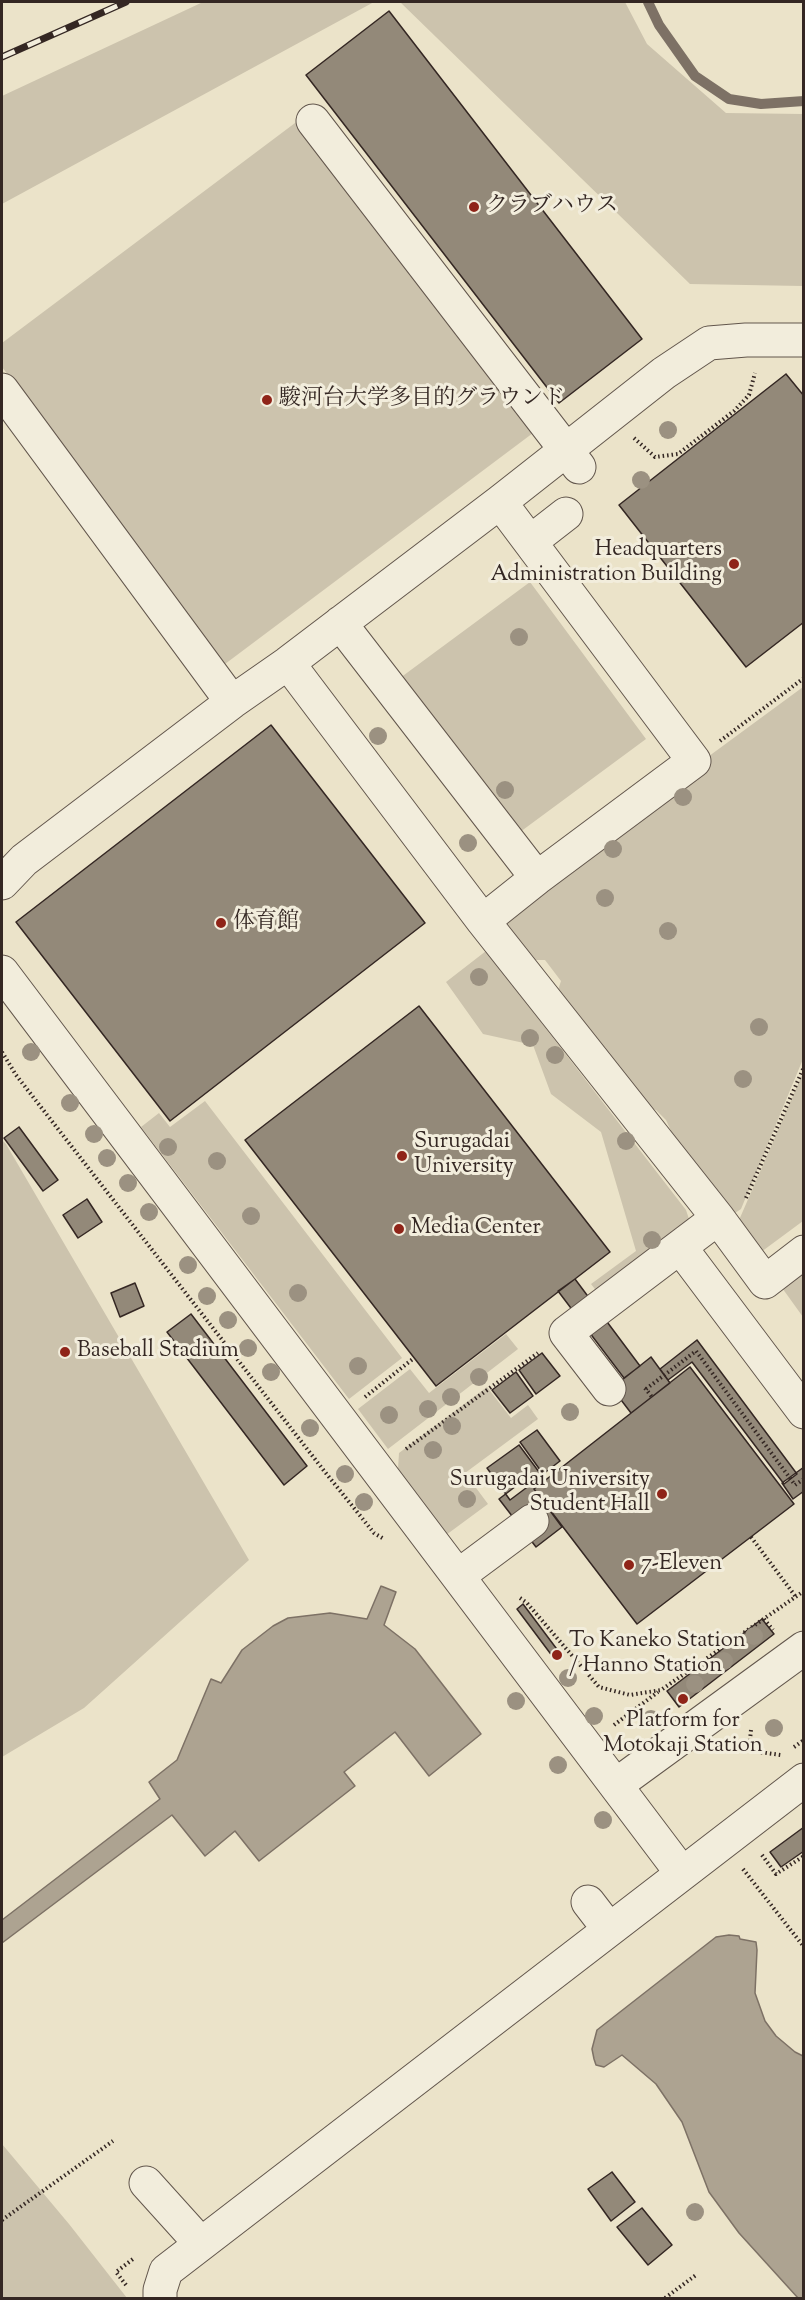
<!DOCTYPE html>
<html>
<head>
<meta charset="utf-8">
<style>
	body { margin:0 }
	#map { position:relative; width:805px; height:2300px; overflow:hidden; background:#ebe3c9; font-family:"Sorts Mill Goudy",serif }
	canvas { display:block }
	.frame { position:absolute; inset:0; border:3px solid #342723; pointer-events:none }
</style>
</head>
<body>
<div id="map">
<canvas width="805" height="2300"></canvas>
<div class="frame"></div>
</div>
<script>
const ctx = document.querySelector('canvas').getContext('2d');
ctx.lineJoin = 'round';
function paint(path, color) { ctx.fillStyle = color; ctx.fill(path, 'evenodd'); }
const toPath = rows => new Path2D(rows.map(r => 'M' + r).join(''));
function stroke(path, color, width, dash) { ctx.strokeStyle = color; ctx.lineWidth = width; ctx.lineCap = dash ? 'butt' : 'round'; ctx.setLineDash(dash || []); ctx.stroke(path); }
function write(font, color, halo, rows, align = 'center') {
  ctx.font = font + ' "Sorts Mill Goudy","Noto Serif JP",serif'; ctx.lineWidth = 6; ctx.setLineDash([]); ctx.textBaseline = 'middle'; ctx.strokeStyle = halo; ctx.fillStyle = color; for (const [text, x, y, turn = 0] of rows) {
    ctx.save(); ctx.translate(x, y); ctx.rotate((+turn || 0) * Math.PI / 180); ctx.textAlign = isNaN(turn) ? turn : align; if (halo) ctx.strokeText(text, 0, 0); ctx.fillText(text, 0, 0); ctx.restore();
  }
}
paint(toPath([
	[203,2,374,2,2,204,2,96],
	[400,2,625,2,647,44,726,113,803,114,803,286,690,284],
	[299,120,533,433,225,664,2,367,2,343],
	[530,582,646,739,516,835,400,678],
	[803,687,803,1059,741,1209,726,1219,676,1148,672,1133,666,1120,656,1110,641,1106,557,993,561,981,545,960,531,960,517,944,507,924,505,914,686,773],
	[486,951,686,1210,691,1225,598,1293,591,1284,636,1251,601,1132,551,1094,533,1045,483,1034,446,982],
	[803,1073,803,1221,757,1255,736,1227],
	[205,1101,402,1358,349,1399,141,1127,159,1113,170,1127],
	[2,1140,6,1144,249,1560,84,1708,2,1757],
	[803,1259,803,1317,780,1285],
	[506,1334,518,1349,388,1449,358,1409,410,1369,429,1393],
	[487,1387,511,1418,528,1405,538,1419,465,1473,488,1504,446,1535,398,1469,399,1453],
	[2,2144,69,2224,127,2298,2,2298]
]), '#ccc3ad');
const water = toPath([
	[381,1586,396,1592,384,1625,415,1649,481,1734,429,1776,395,1732,344,1772,355,1786,259,1861,235,1831,205,1856,172,1815,2,1943,2,1920,160,1799,149,1782,177,1760,211,1679,221,1683,242,1650,273,1626,288,1618,330,1613,367,1619,381,1586],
	[729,1935,739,1936,740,1939,756,1942,757,1950,755,1993,765,2021,776,2036,795,2052,803,2056,803,2298,798,2298,739,2233,709,2192,682,2122,656,2084,622,2055,604,2067,596,2065,594,2059,592,2049,597,2030,716,1937,729,1935]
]);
paint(water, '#ada391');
stroke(water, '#7d7165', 1.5);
stroke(toPath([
	[648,2,659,25,695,76,729,99,761,104,804,101]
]), '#7d7165', 10);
const building = toPath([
	[389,11,642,339,559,403,306,75,389,11],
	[786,374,804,396,804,622,746,667,619,505,786,374],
	[271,725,425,923,170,1121,16,922,271,725],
	[419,1006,610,1252,436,1386,245,1140,419,1006],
	[19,1127,58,1180,43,1191,4,1138,19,1127],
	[87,1199,102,1222,78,1238,63,1215,87,1199],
	[575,1279,640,1366,624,1378,558,1291,575,1279],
	[135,1283,144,1306,120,1317,111,1293,135,1283],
	[191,1314,307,1466,284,1485,167,1332,191,1314],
	[697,1340,797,1474,784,1484,692,1362,668,1380,660,1369,697,1340],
	[542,1353,560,1376,536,1394,519,1370,542,1353],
	[651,1357,670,1383,631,1413,612,1388,651,1357],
	[690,1367,794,1504,637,1624,534,1489,690,1367],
	[516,1372,533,1396,510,1413,492,1390,516,1372],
	[537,1430,560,1461,543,1474,520,1442,537,1430],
	[519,1445,542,1476,510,1500,487,1468,519,1445],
	[804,1467,804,1491,793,1499,782,1483,804,1467],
	[528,1477,536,1487,534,1489,562,1527,536,1547,499,1499,528,1477],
	[523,1604,559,1652,553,1657,517,1609,523,1604],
	[762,1619,774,1634,679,1707,667,1691,762,1619],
	[804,1827,804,1851,781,1867,770,1852,804,1827],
	[612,2172,635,2202,611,2221,588,2189,612,2172],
	[642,2208,672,2245,648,2265,617,2227,642,2208]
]);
paint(building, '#938979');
stroke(building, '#342723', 1.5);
const minor = toPath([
	[313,121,579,467],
	[2,390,232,702],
	[530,542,566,514],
	[340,623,537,878],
	[288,663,483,921,537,878,694,761,500,502],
	[2,883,24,860,232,702,288,663,500,502,664,373,709,343,746,340,804,340],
	[483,921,718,1218,765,1282,804,1252],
	[2,972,681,1872],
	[680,1247,804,1412],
	[609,1389,566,1333,718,1218],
	[458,1576,532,1521],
	[616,1785,804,1648],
	[588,1902,608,1928],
	[146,2183,201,2244],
	[160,2298,160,2290,166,2271,804,1780]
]);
stroke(minor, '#62564c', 35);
stroke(toPath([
	[634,438,655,457,678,454,734,411,749,395,755,373],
	[720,741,804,678],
	[2,1052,16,1075,325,1472,374,1533,384,1539],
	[746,1198,804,1067],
	[645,1388,652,1397],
	[646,1389,696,1351,795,1485,804,1479],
	[365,1397,414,1358],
	[406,1449,538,1353],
	[751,1537,796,1597],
	[520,1598,527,1603,599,1687,630,1695,661,1690,804,1591],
	[764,1619,773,1630],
	[614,1725,658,1692],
	[751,1730,750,1740,759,1752,781,1755],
	[794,1747,804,1740],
	[762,1855,776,1874,804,1856],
	[743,1869,804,1947],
	[2,2220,113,2141],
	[126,2285,116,2272,133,2259],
	[665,2298,696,2275]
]), '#342723', 4, [1.5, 3]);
stroke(minor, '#f2eddc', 33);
const rail = toPath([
	[2,57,126,2]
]);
stroke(rail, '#342723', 7);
stroke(rail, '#f2eddc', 4.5, [14]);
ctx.fillStyle = '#9b9181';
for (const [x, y] of [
	[668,430],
	[641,480],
	[519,637],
	[378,736],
	[505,790],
	[683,797],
	[468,843],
	[613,849],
	[605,898],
	[668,931],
	[479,977],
	[759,1027],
	[530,1038],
	[31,1052],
	[555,1055],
	[743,1079],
	[70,1103],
	[94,1134],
	[626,1141],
	[168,1147],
	[107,1158],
	[217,1161],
	[128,1183],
	[149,1212],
	[251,1216],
	[652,1240],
	[188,1265],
	[298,1293],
	[207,1296],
	[228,1320],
	[248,1348],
	[358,1366],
	[271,1372],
	[479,1377],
	[451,1397],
	[428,1409],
	[570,1412],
	[389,1415],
	[452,1426],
	[310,1428],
	[433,1450],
	[345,1474],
	[467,1499],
	[364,1502],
	[754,1636],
	[724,1661],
	[568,1678],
	[695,1684],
	[516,1701],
	[594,1716],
	[651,1719],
	[774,1728],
	[558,1765],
	[603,1820],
	[695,2212]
]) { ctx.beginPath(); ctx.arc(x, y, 9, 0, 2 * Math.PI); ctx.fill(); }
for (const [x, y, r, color] of [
	[474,207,6,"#8f2418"],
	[267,400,6,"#8f2418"],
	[734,564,6,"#8f2418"],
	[221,923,6,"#8f2418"],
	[402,1156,6,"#8f2418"],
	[399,1229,6,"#8f2418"],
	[65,1352,6,"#8f2418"],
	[662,1494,6,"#8f2418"],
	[629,1565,6,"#8f2418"],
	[557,1655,6,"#8f2418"],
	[683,1699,6,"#8f2418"]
]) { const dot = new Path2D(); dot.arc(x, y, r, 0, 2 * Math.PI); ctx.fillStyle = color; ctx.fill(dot); stroke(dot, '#f2eddc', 2); }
write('22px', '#342723', '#f2eddc', [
	["クラブハウス",486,207],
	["駿河台大学多目的グラウンド",279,400],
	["Headquarters",722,551,"right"],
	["Administration Building",722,576,"right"],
	["体育館",233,923],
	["Surugadai",414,1143],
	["University",414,1168],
	["Media Center",411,1229],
	["Baseball Stadium",77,1352],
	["Surugadai University",650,1481,"right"],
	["Student Hall",650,1506,"right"],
	["7-Eleven",641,1565],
	["To Kaneko Station",569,1642],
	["/ Hanno Station",569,1667],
	["Platform for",683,1722,"center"],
	["Motokaji Station",683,1747,"center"]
], 'left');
</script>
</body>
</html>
